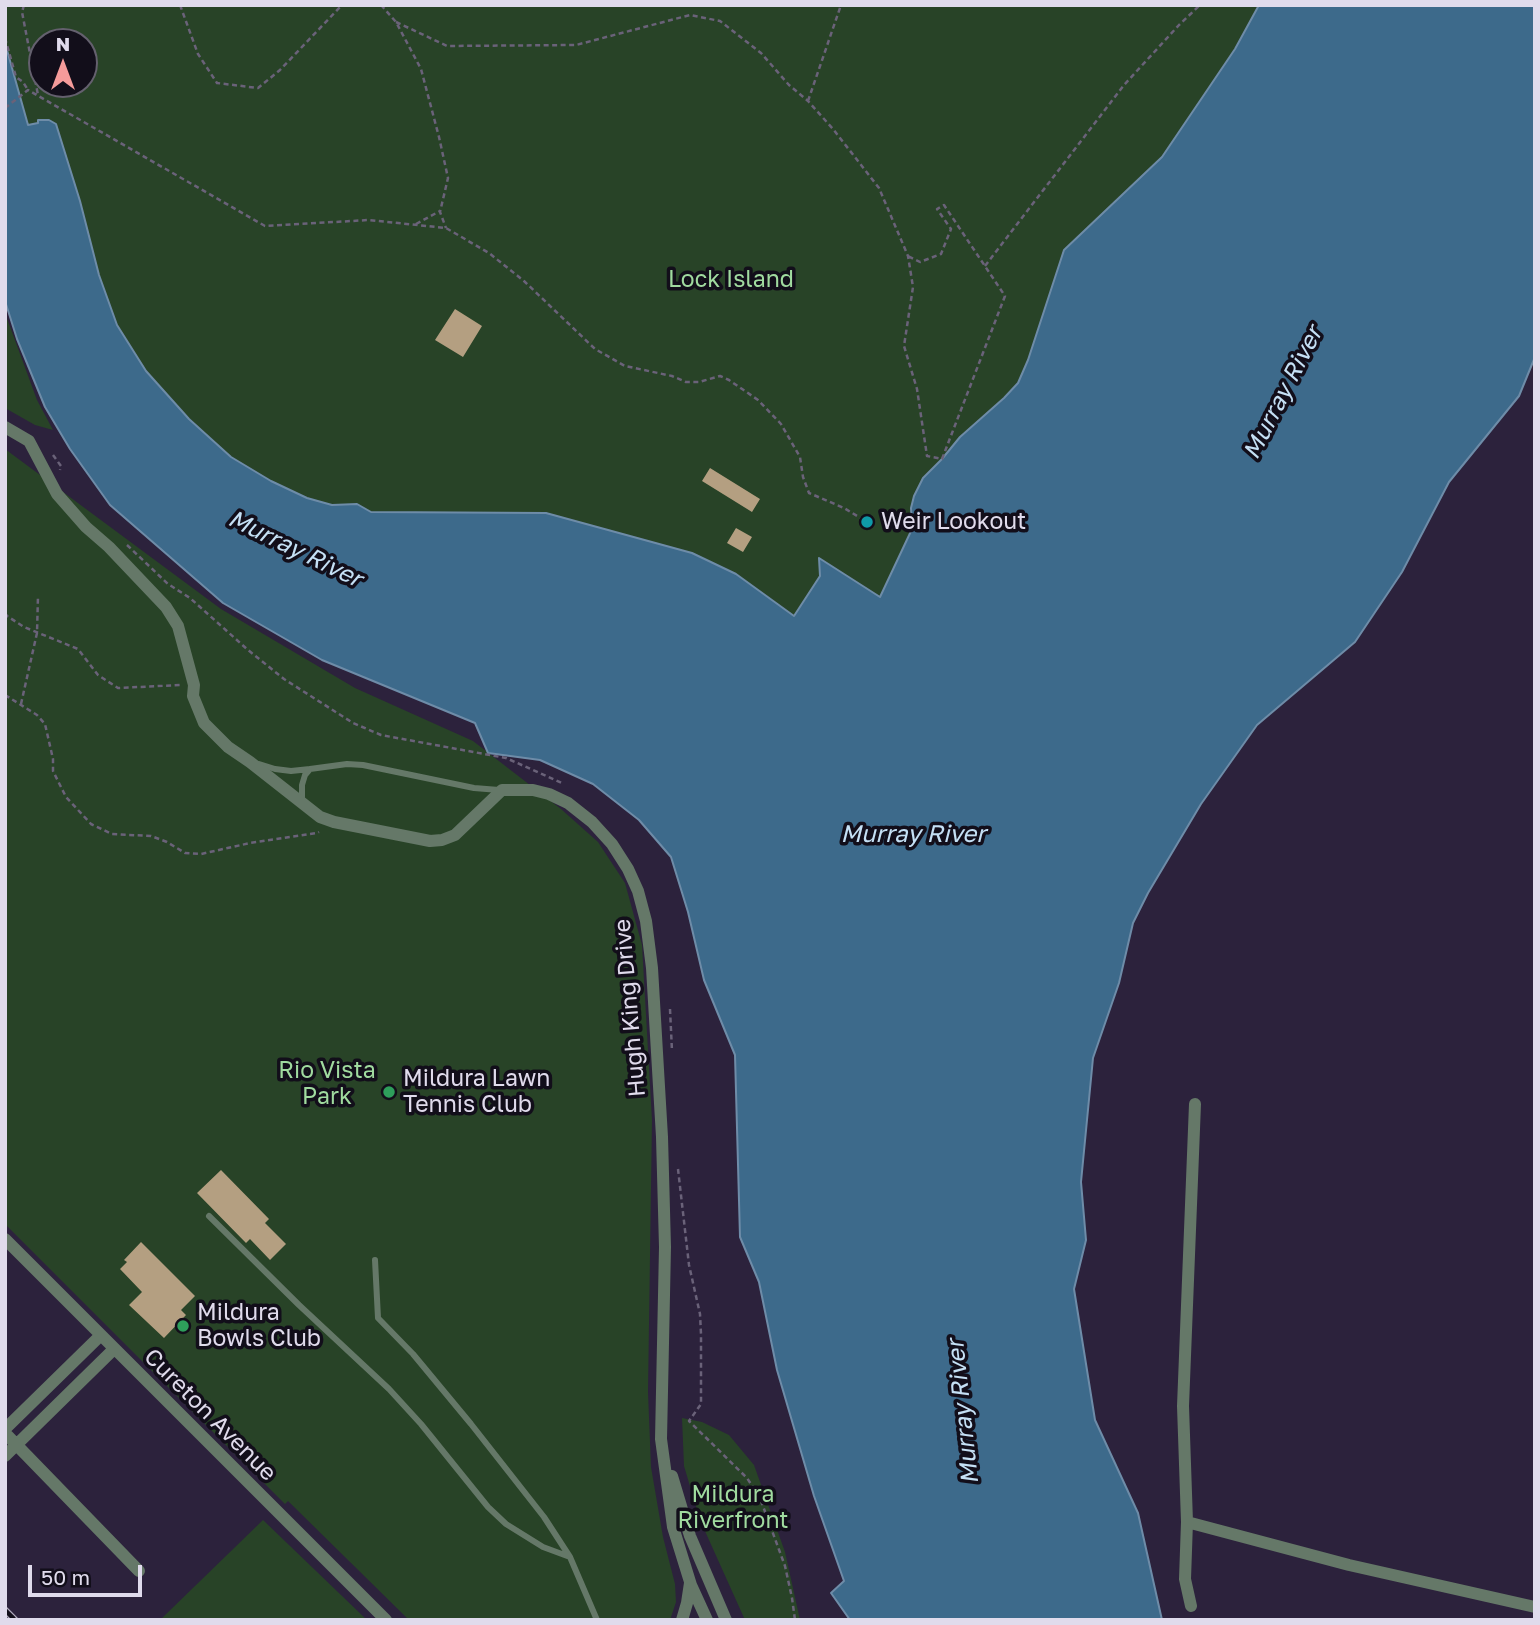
<!DOCTYPE html>
<html>
<head>
<meta charset="utf-8">
<style>
	body { margin:0 }
	#map { position:relative; width:1540px; height:1625px; overflow:hidden; background:#2c223c; font-family:"Golos Text",sans-serif }
	canvas { display:block }
	.frame { position:absolute; inset:0; border:7px solid #e0dbec; pointer-events:none }
	.north { position:absolute; left:28px; top:28px; width:70px; height:70px; box-sizing:border-box; background:#120e1a; border:2px solid #64606e; border-radius:50%; rotate:0deg; font-size:19px; font-weight:700; line-height:28px; text-align:center; color:#e0dbec }
	.north::after { content:''; display:block; margin:auto; width:24px; height:32px; background:#f59b9a; clip-path:polygon(50% 0,100% 100%,50% 72%,0 100%) }
	.scale { position:absolute; left:28px; top:1565px; width:114px; height:32px; box-sizing:border-box; border:4px solid #e0dbec; border-top:0; padding-left:9px; font-size:21px; line-height:24px; white-space:nowrap; color:#e0dbec; -webkit-text-stroke:5px #120e1a; paint-order:stroke }
</style>
</head>
<body>
<div id="map">
<canvas width="1540" height="1625"></canvas>
<div class="frame"></div>
<div class="north">N</div>
<div class="scale">50 m</div>
</div>
<script>
const ctx = document.querySelector('canvas').getContext('2d');
ctx.lineJoin = 'round';
function paint(path, color) { ctx.fillStyle = color; ctx.fill(path, 'evenodd'); }
const toPath = rows => new Path2D(rows.map(r => 'M' + r).join(''));
function stroke(path, color, width, dash) { ctx.strokeStyle = color; ctx.lineWidth = width; ctx.lineCap = dash ? 'butt' : 'round'; ctx.setLineDash(dash || []); ctx.stroke(path); }
function write(font, color, halo, rows, align = 'center') {
  ctx.font = font + ' "Golos Text",sans-serif'; ctx.lineWidth = 7; ctx.setLineDash([]); ctx.textBaseline = 'middle'; ctx.strokeStyle = halo; ctx.fillStyle = color; for (const [text, x, y, turn = 0] of rows) {
    ctx.save(); ctx.translate(x, y); ctx.rotate((+turn || 0) * Math.PI / 180); ctx.textAlign = isNaN(turn) ? turn : align; if (halo) ctx.strokeText(text, 0, 0); ctx.fillText(text, 0, 0); ctx.restore();
  }
}
paint(toPath([
	[5,5,1259,5,1235,49,1162,157,1064,250,1028,360,1018,383,923,478,911,508,912,529,880,597,819,559,820,576,795,616,736,574,692,553,546,513,371,512,357,504,332,505,307,498,271,481,231,457,189,419,146,371,117,325,99,275,80,201,56,124,39,120,39,123,28,126,5,43],
	[42,42,84,42,84,84,42,84],
	[5,313,37,400,53,430,35,425,5,408],
	[5,449,221,609,355,688,473,741,561,809,598,842,625,883,642,945,652,1120,648,1392,651,1467,663,1537,675,1584,676,1602,670,1620,409,1620,288,1501,285,1504,5,1224],
	[682,1418,702,1422,729,1435,754,1465,785,1552,800,1620,745,1620,700,1520,684,1466],
	[263,1520,367,1620,160,1620]
]), '#284327');
const water = toPath([
	[1259,5,1535,5,1535,357,1519,396,1449,482,1402,572,1355,642,1257,725,1201,804,1148,893,1133,923,1119,983,1093,1058,1081,1182,1086,1240,1074,1289,1095,1420,1138,1513,1162,1620,850,1620,831,1593,844,1581,814,1496,777,1370,759,1282,740,1237,735,1055,704,980,688,912,671,857,639,820,593,784,540,760,488,753,475,723,322,660,223,603,110,505,70,449,45,407,17,339,5,301,5,43,28,125,38,123,38,120,49,120,56,124,80,201,99,275,117,325,146,371,189,419,231,457,271,481,307,498,332,505,357,504,371,512,546,513,692,553,736,574,794,616,820,576,819,558,880,597,912,529,911,508,914,496,923,478,942,459,960,437,1004,398,1018,383,1028,360,1064,250,1162,157,1235,49,1259,5]
]);
paint(water, '#3d6a8b');
stroke(water, '#6e8ca8', 2);
paint(toPath([
	[455,309,482,326,463,357,435,340],
	[710,468,760,499,752,512,702,481],
	[736,528,752,537,743,552,727,543],
	[221,1170,269,1219,265,1223,286,1244,270,1260,250,1239,246,1243,197,1193],
	[141,1242,195,1296,181,1310,186,1315,164,1338,129,1305,142,1292,120,1269,127,1262,124,1260]
]), '#b49f81');
stroke(toPath([
	[24,5,22,12,38,95],
	[180,5,198,54,217,83,258,88,280,70,342,5],
	[381,5,396,22,421,69,439,137,448,178,440,212,446,228],
	[396,22,447,46,576,45,690,15,720,21,761,53,789,85,808,101,833,129,879,188,908,256,913,287,904,346,917,389,927,456,942,459,1005,296,944,205,937,209,951,229,941,254,920,262,908,256],
	[5,38,16,77,23,82,28,90],
	[808,101,841,5],
	[5,108,28,90,265,226,369,220,446,228,489,253,524,281,595,349,625,366,672,376,686,382,699,382,720,376,729,380,758,400,781,424,800,457,803,477,809,493,844,508,867,522],
	[416,224,440,211],
	[985,266,1124,85,1179,25,1200,5],
	[53,455,61,466,60,470],
	[127,545,168,584,190,598,248,650,284,679,353,723,381,735,506,758,562,783],
	[5,613,7,616,24,627,78,649,98,675,118,688,181,685],
	[5,695,37,715,45,724,53,759,53,771,66,797,91,824,112,834,151,836,167,842,185,853,201,854,250,843,317,833,319,832],
	[21,704,37,633,38,596],
	[670,1009,672,1051],
	[678,1169,689,1265,700,1314,701,1334,701,1404,689,1421,747,1478,760,1498,785,1566,792,1598,795,1620]
]), '#6a6279', 2.5, [5, 3.5]);
stroke(toPath([
	[259,764,275,769,291,771,310,769],
	[302,802,302,785,305,775,310,769,347,764,363,765,474,788,499,790],
	[209,1216,299,1305,389,1389,421,1424,488,1507,506,1524,543,1547,570,1557,597,1620],
	[375,1260,378,1318,413,1354,471,1424,544,1517,570,1557]
]), '#657868', 6);
stroke(toPath([
	[5,427,29,441,57,494,86,527,109,547,166,607,178,626,194,685,193,696,204,723,228,747,250,762,320,817,334,822,430,841,442,840,455,835,502,790,533,790,549,794,568,803,592,822,612,844,628,869,638,891,646,921,652,968,662,1137,665,1247,661,1439,673,1527,691,1585,707,1620],
	[5,1239,386,1620],
	[5,1429,101,1335],
	[5,1433,139,1571],
	[5,1456,114,1349],
	[672,1476,690,1536,726,1620],
	[1187,1522,1349,1565,1535,1607],
	[1191,1606,1185,1579,1187,1522,1183,1406,1195,1104],
	[682,1620,687,1603,690,1583]
]), '#657868', 12);
const rail = toPath([
	[5,1610,15,1620]
]);
stroke(rail, '#b1abbe', 7);
stroke(rail, '#120e1a', 4.5, [13]);
for (const [x, y, r, color] of [
	[867,522,7,"#0f9aa8"],
	[389,1092,7,"#2e9e5b"],
	[183,1326,7,"#2e9e5b"]
]) { const dot = new Path2D(); dot.arc(x, y, r, 0, 2 * Math.PI); ctx.fillStyle = color; ctx.fill(dot); stroke(dot, '#120e1a', 2.5); }
write('23px', '#a0db9f', '#120e1a', [
	["Lock Island",731,280],
	["Rio Vista",327,1071],
	["Park",327,1097],
	["Mildura",733,1495],
	["Riverfront",733,1521]
]);
write('23px', '#e0dbec', '#120e1a', [
	["Weir Lookout",881,522],
	["Mildura Lawn",403,1079],
	["Tennis Club",403,1105],
	["Mildura",197,1313],
	["Bowls Club",197,1339]
], 'left');
write('23px', '#e0dbec', '#120e1a', [
	["Hugh King Drive",630,1008,-95],
	["Cureton Avenue",210,1415,45]
]);
write('italic 24px', '#c5e0f5', '#120e1a', [
	["Murray River",1283,393,-63],
	["Murray River",295,549,26],
	["Murray River",913,834],
	["Murray River",963,1412,-96]
]);
</script>
</body>
</html>
